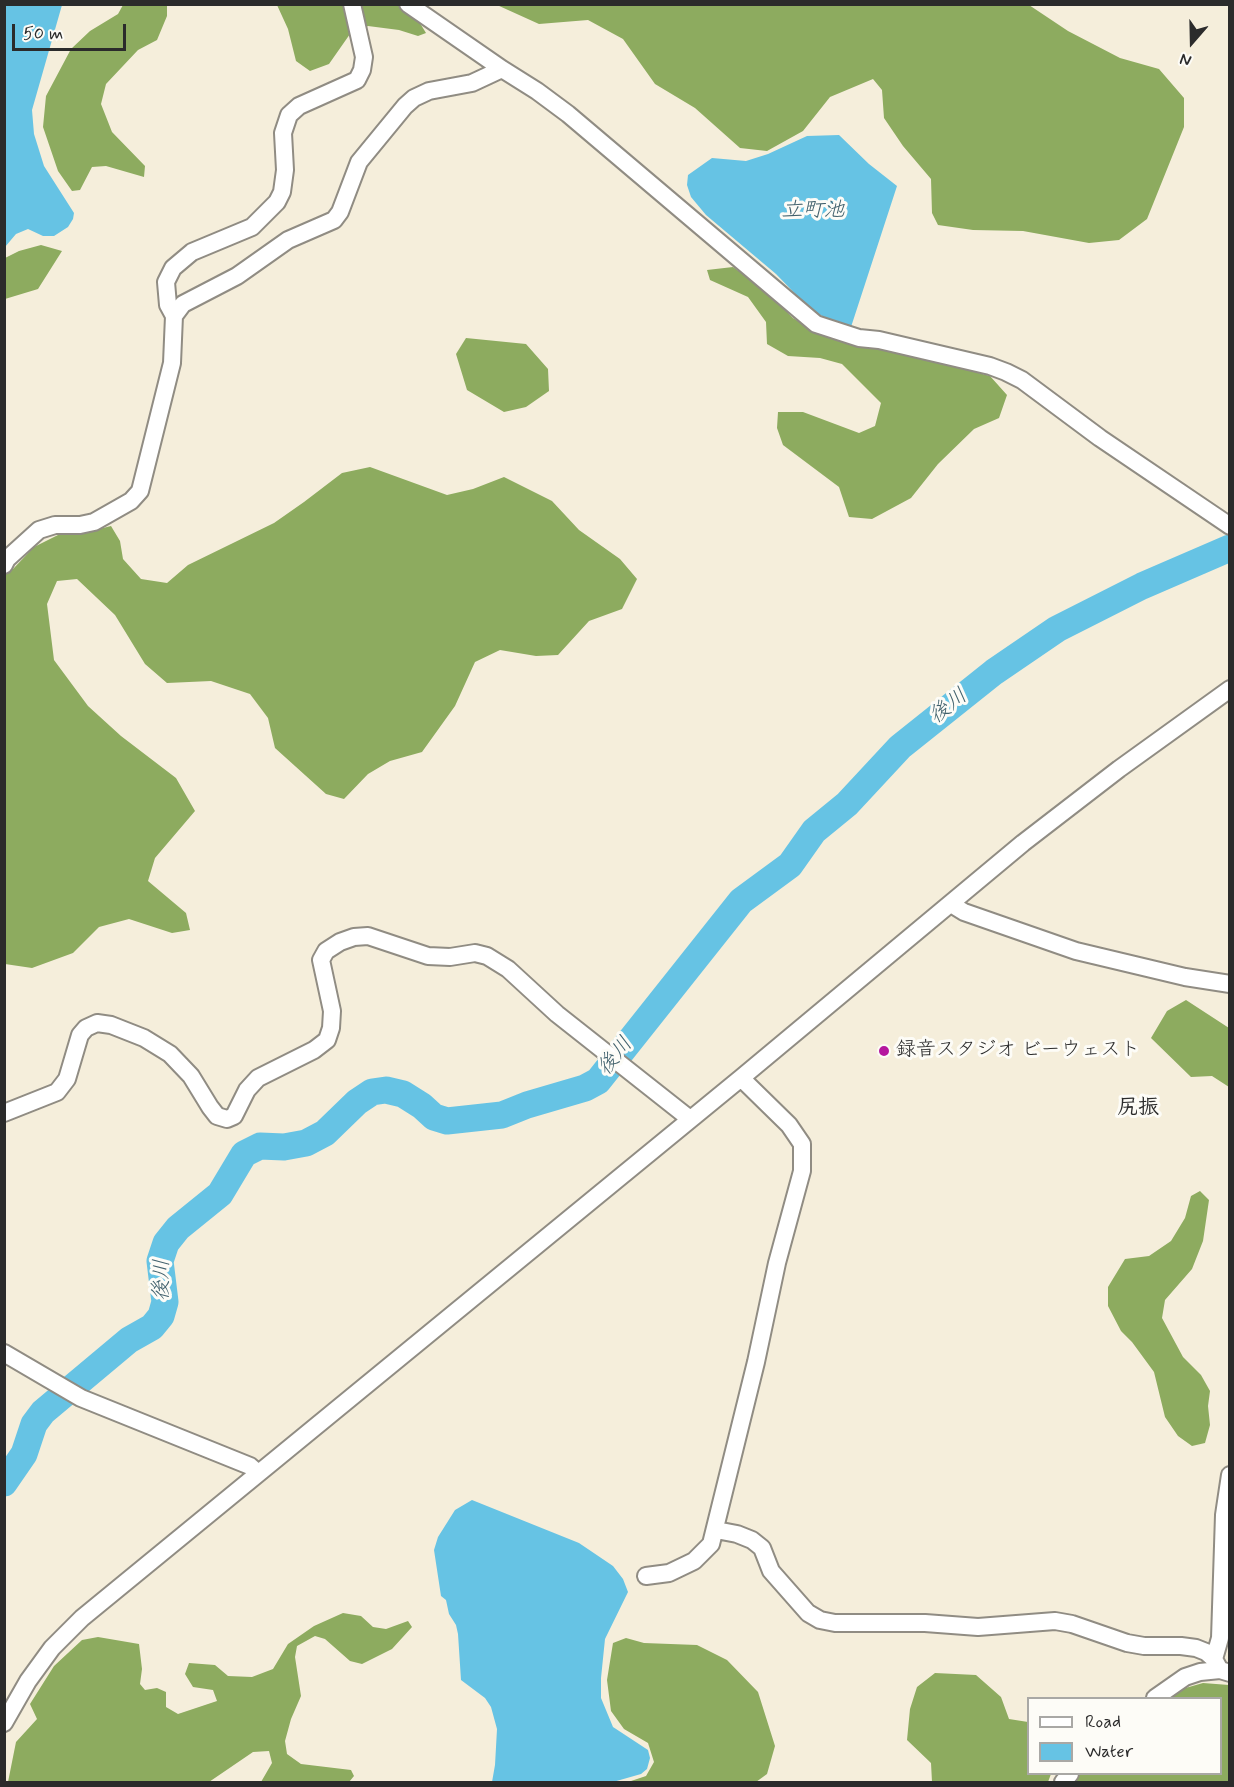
<!DOCTYPE html>
<html>
<head>
<meta charset="utf-8">
<style>
	body { margin:0 }
	#map { position:relative; width:1234px; height:1787px; overflow:hidden; background:#f5eedb; font-family:Mynerve,sans-serif }
	canvas { display:block }
	.frame { position:absolute; inset:0; border:6px solid #2b2b2b; pointer-events:none }
	.legend { position:absolute; left:1027px; top:1697px; width:195px; height:78px; box-sizing:border-box; background:#fdfcf7; border:2px solid #a9a8a5; margin:0; padding:8px 10px; list-style:none; font-size:18px; color:#2b2b2b }
	.legend li { display:flex; align-items:center; gap:12px; height:30px }
	.legend b { width:30px; border:2px solid #a9a8a5 }
	.north { position:absolute; left:1162px; top:12px; width:60px; height:60px; -webkit-text-stroke:4px #fdfcf7; paint-order:stroke; rotate:200deg; font-size:16px; font-weight:700; line-height:24px; text-align:center; color:#2b2b2b }
	.north::after { content:''; display:block; margin:auto; width:21px; height:27px; background:#2b2b2b; clip-path:polygon(50% 0,100% 100%,50% 72%,0 100%) }
	.scale { position:absolute; left:12px; top:24px; width:114px; height:27px; box-sizing:border-box; border:3px solid #2b2b2b; border-top:0; padding-left:8px; font-size:18px; line-height:21px; white-space:nowrap; color:#2b2b2b; -webkit-text-stroke:4px #fdfcf7; paint-order:stroke }
</style>
</head>
<body>
<div id="map">
<canvas width="1234" height="1787"></canvas>
<div class="frame"></div>
<ul class="legend">
<li><b style="height:8px;background:#fff"></b>Road</li>
<li><b style="height:16px;background:#66c3e4"></b>Water</li>
</ul>
<div class="north">N</div>
<div class="scale">50 m</div>
</div>
<script>
const ctx = document.querySelector('canvas').getContext('2d');
ctx.lineJoin = 'round';
function paint(path, color) { ctx.fillStyle = color; ctx.fill(path, 'evenodd'); }
const toPath = rows => new Path2D(rows.map(r => 'M' + r).join(''));
function stroke(path, color, width, dash) { ctx.strokeStyle = color; ctx.lineWidth = width; ctx.lineCap = dash ? 'butt' : 'round'; ctx.setLineDash(dash || []); ctx.stroke(path); }
function write(font, color, halo, rows, align = 'center') {
  ctx.font = font + ' Mynerve,"Klee One",sans-serif'; ctx.lineWidth = 6; ctx.setLineDash([]); ctx.textBaseline = 'middle'; ctx.strokeStyle = halo; ctx.fillStyle = color; for (const [text, x, y, turn = 0] of rows) {
    ctx.save(); ctx.translate(x, y); ctx.rotate((+turn || 0) * Math.PI / 180); ctx.textAlign = isNaN(turn) ? turn : align; if (halo) ctx.strokeText(text, 0, 0); ctx.fillText(text, 0, 0); ctx.restore();
  }
}
paint(toPath([
	[123,5,167,5,167,16,157,40,138,50,106,84,101,104,112,132,145,166,144,177,106,166,92,167,80,190,72,191,58,171,43,127,46,96,71,49,90,31,118,14],
	[277,5,400,5,415,15,426,33,418,36,399,30,368,26,350,34,329,64,310,71,296,61,288,29],
	[497,5,1029,5,1068,31,1120,58,1159,69,1184,98,1184,127,1147,219,1119,240,1089,243,1023,231,973,230,938,225,932,213,931,179,903,146,884,118,882,90,873,79,830,97,803,131,767,151,740,148,695,108,655,84,623,39,588,20,539,24],
	[41,245,62,251,38,289,5,299,5,258,19,251],
	[733,267,762,287,793,318,808,327,990,376,1007,395,999,418,974,429,938,464,911,498,872,519,849,517,839,487,783,445,777,428,778,412,803,412,859,433,875,426,881,403,842,364,820,358,788,356,767,344,766,322,748,297,710,280,707,270],
	[466,338,526,344,548,369,549,391,526,407,504,412,467,390,456,354],
	[370,467,447,495,473,489,504,477,552,501,579,530,620,559,637,579,622,609,589,621,558,655,536,656,500,650,475,662,455,706,422,752,390,761,368,774,344,799,326,794,275,748,268,718,250,694,211,681,167,683,145,664,115,615,77,579,57,581,47,604,54,660,88,706,121,736,176,778,195,811,155,858,148,881,186,913,190,930,172,933,129,919,99,927,73,953,32,968,5,964,5,569,13,569,34,547,60,534,87,532,111,526,120,541,123,559,141,579,167,583,188,565,274,523,304,502,342,473],
	[1186,1000,1229,1028,1229,1087,1212,1076,1191,1077,1151,1038,1167,1011],
	[1200,1191,1209,1200,1203,1241,1192,1269,1165,1300,1162,1318,1183,1357,1201,1375,1210,1391,1208,1406,1210,1425,1205,1443,1192,1446,1178,1436,1165,1417,1154,1372,1132,1342,1121,1331,1108,1306,1108,1287,1125,1259,1149,1256,1171,1241,1185,1218,1191,1196],
	[343,1613,361,1616,373,1627,386,1629,408,1621,412,1627,392,1649,362,1664,350,1661,325,1639,315,1636,297,1646,295,1657,301,1696,291,1719,285,1741,287,1754,301,1764,351,1770,354,1776,349,1782,261,1782,272,1763,269,1751,253,1752,209,1782,8,1782,16,1742,37,1719,30,1704,54,1666,82,1640,98,1637,139,1644,142,1669,140,1684,145,1690,157,1688,166,1692,166,1707,178,1714,217,1701,213,1690,193,1687,185,1674,189,1663,215,1665,228,1676,252,1677,273,1669,288,1644,314,1626],
	[626,1638,644,1643,697,1645,727,1660,758,1692,775,1746,767,1774,756,1782,628,1782,646,1776,654,1762,648,1743,624,1729,611,1711,607,1680,613,1643],
	[935,1673,976,1675,1001,1697,1009,1719,1028,1722,1028,1774,1051,1774,1048,1782,932,1782,931,1763,907,1740,910,1709,917,1687],
	[1203,1683,1229,1685,1229,1782,1071,1782,1080,1774,1220,1774,1220,1698,1168,1698,1182,1689]
]), '#8dab5f');
paint(toPath([
	[4,5,62,5,32,110,34,134,44,166,74,213,73,219,68,227,54,236,43,236,28,229,16,234,5,247],
	[839,135,869,164,897,186,851,327,829,320,810,309,776,274,706,215,691,197,687,185,688,175,712,158,746,161,768,154,807,136],
	[472,1500,579,1543,613,1566,623,1579,628,1592,605,1639,601,1678,601,1698,613,1727,648,1750,650,1758,647,1769,641,1774,613,1782,492,1782,495,1765,497,1729,491,1707,485,1698,461,1680,458,1634,456,1625,449,1614,446,1600,441,1596,434,1550,438,1537,455,1510]
]), '#66c3e4');
stroke(toPath([
	[4,1483,24,1454,34,1424,43,1412,129,1340,152,1327,161,1316,165,1302,160,1261,166,1243,178,1228,220,1194,244,1154,260,1146,284,1147,306,1143,325,1133,357,1102,372,1092,386,1090,403,1094,422,1106,434,1117,447,1121,502,1115,527,1105,585,1088,598,1081,741,901,790,865,814,831,847,804,900,747,994,672,1057,629,1142,586,1230,548]
]), '#66c3e4', 27);
const street = toPath([
	[408,4,502,69,537,91,568,114,816,324,859,338,879,340,990,366,1006,372,1022,380,1100,438,1230,526],
	[174,316,183,304,237,276,288,240,334,220,340,212,359,162,405,106,414,98,429,91,472,83,502,69],
	[4,565,7,559,39,530,55,525,80,525,94,522,131,501,140,491,172,363,174,316,168,305,166,282,173,268,192,252,252,227,277,202,282,192,285,170,283,133,289,115,299,106,357,80,362,70,364,57,352,4],
	[951,904,964,912,1076,951,1185,977,1230,984],
	[4,1113,57,1092,67,1079,80,1035,86,1028,97,1023,111,1025,144,1038,170,1054,191,1076,210,1107,217,1116,227,1119,234,1116,247,1090,258,1078,314,1050,327,1040,331,1028,332,1011,321,960,326,951,340,942,354,937,368,936,428,956,450,957,475,953,487,956,508,969,557,1014,690,1119],
	[4,1353,81,1398,250,1466,258,1473],
	[716,1530,737,1534,752,1540,762,1548,771,1571,808,1613,820,1620,835,1623,925,1623,978,1627,1055,1621,1072,1624,1127,1643,1144,1646,1181,1646,1196,1648,1206,1652,1214,1659,1220,1670],
	[646,1576,669,1573,694,1561,711,1544,756,1362,777,1263,802,1171,802,1144,789,1125,741,1078],
	[1214,1659,1220,1638,1224,1515,1230,1475],
	[1155,1698,1185,1677,1200,1672,1220,1670,1230,1673],
	[4,1723,28,1681,52,1648,82,1618,741,1078,1023,843,1119,769,1230,689],
	[1063,1782,1070,1774]
]);
stroke(street, '#908c83', 20);
stroke(street, '#fff', 16);
for (const [x, y, r, color] of [
	[884,1051,6,"#b5179e"]
]) { const dot = new Path2D(); dot.arc(x, y, r, 0, 2 * Math.PI); ctx.fillStyle = color; ctx.fill(dot); stroke(dot, '#fdfcf7', 2); }
write('20px', '#2b2b2b', '#fdfcf7', [
	["録音スタジオ ビーウェスト",896,1051]
], 'left');
write('italic 21px', '#40606c', '#fdfcf7', [
	["立町池",813,212],
	["後川",949,707,-38],
	["後川",616,1057,-51],
	["後川",163,1280,-89]
]);
write('bold 21px', '#2b2b2b', '#fdfcf7', [
	["尻振",1138,1109]
]);
</script>
</body>
</html>
